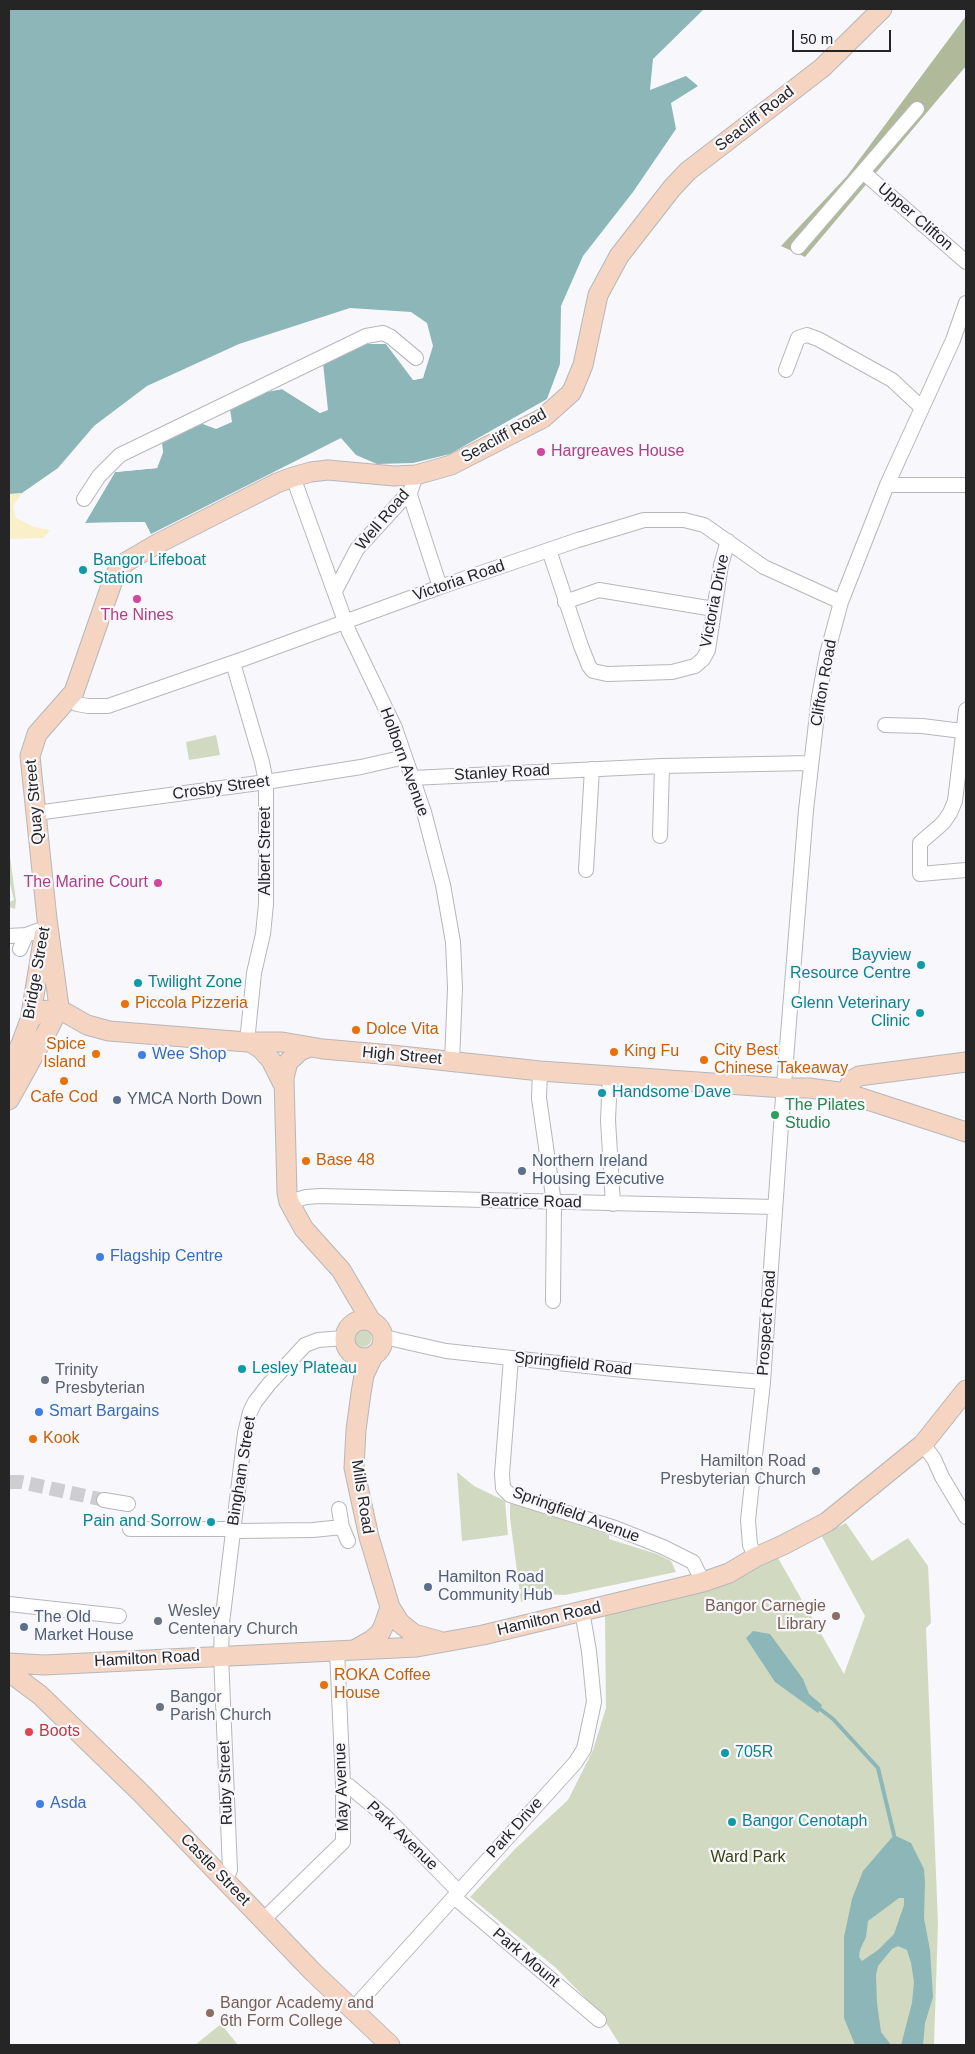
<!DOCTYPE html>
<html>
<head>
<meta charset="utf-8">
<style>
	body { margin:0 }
	#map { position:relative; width:975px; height:2054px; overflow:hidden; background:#f8f8fc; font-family:Helvetica,sans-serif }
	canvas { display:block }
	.frame { position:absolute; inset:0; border:10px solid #252526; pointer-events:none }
	.scale { position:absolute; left:792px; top:30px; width:99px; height:22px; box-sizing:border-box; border:2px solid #252526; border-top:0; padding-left:6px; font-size:15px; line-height:18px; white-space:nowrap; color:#252526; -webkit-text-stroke:4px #f8f8fc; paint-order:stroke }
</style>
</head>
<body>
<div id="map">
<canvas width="975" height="2054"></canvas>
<div class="frame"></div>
<div class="scale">50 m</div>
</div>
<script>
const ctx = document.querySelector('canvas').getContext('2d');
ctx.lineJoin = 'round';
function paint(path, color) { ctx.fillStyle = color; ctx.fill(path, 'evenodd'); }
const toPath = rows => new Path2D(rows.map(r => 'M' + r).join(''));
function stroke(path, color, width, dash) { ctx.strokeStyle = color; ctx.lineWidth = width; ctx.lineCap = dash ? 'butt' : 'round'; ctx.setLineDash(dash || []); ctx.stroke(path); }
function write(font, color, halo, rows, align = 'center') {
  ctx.font = font + ' Helvetica,sans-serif'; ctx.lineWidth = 4.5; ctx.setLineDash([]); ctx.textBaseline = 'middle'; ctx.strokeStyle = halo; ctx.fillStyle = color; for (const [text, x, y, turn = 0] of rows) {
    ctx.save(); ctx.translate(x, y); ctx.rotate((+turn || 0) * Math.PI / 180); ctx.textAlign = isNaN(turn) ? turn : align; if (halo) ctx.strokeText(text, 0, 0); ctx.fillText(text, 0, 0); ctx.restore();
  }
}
paint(toPath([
	[216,735,220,755,189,760,186,742],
	[9,849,16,901,15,909,9,907,10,902,14,900,9,879],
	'354 1338a9 9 0 1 1 18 0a9 9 0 1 1-18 0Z',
	[457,1472,474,1486,505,1501,508,1535,462,1541],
	[510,1503,609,1535,609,1539,657,1554,671,1561,676,1572,565,1595,543,1594,521,1602,510,1518],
	[846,1523,872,1561,908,1538,928,1566,931,1623,926,1628,938,1923,934,2045,620,2045,600,2013,556,1968,470,1897,516,1848,568,1800,593,1750,606,1708,605,1613,721,1584,778,1558,844,1674,865,1616,821,1535],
	[221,2024,238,2045,195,2045]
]), '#d1dac0');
paint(toPath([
	[966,16,966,66,805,257,781,246,847,176]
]), '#b0ba9b');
paint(toPath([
	[22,493,13,506,16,518,34,527,50,530,43,538,9,539,9,494]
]), '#f9efc9');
paint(toPath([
	[9,9,704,9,653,59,650,90,686,76,698,86,671,103,676,129,633,192,583,256,561,306,560,364,547,399,450,454,413,463,377,464,356,455,341,438,151,534,145,522,85,523,115,472,157,468,163,452,161,442,200,423,216,429,232,422,230,409,266,392,282,389,320,413,327,410,322,363,361,344,386,344,413,380,423,378,433,346,427,323,411,312,350,308,239,344,147,386,94,426,58,468,22,493,9,494],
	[753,1631,770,1634,803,1679,809,1694,822,1705,818,1713,775,1682,746,1638],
	[894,1835,911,1843,924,1869,925,1882,924,1918,930,1950,933,1997,925,2023,923,2045,901,2045,912,2003,914,1982,911,1963,907,1950,898,1946,892,1949,878,1966,876,1975,877,2003,881,2032,891,2045,855,2045,844,2018,844,1937,852,1899,863,1871],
	[899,1898,904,1898,904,1905,894,1934,878,1950,862,1961,859,1957,860,1950,866,1937,868,1921]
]), '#8db6b9');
paint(toPath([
	[361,342,388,342,415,377,421,376,424,367,423,378,414,380,386,344,361,344,323,363,328,410,320,413,282,389,266,392,265,390,282,387,320,410,325,408,320,363],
	[162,442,163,452,157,468,115,472,85,523,145,522,143,525,83,525,83,522,113,470,155,466,161,452,159,443]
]), '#f8f8fc');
stroke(toPath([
	[820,1709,833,1719,878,1768,894,1835]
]), '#8db6b9', 4);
stroke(toPath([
	[9,1482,21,1482,104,1500]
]), '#ceced1', 14, [14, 7]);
const street = toPath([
	[863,172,966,262],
	[798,247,917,109],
	[786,370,798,338,807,335,818,339,892,380,921,407],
	[293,477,349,632,395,728,424,812,443,885,453,942,455,988,452,1061],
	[887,485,966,485],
	[409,492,440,587],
	[84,499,99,476,120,455,366,336,383,333,391,337,416,358],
	[549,550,581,646,589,666,593,671,607,674,672,672,695,666,703,659,708,650,721,565,728,541],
	[335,591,357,549,411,490,416,475],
	[565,602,599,590,714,609],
	[233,663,262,762,266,782,266,904,263,934,254,973,247,1042],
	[69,699,77,704,88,706,108,706,246,658,440,587,578,540,644,520,684,520,704,525,764,567,841,602],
	[966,710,955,801,950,813,943,823,920,843,920,874,966,870],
	[885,725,922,726,962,731],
	[412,778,662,766,810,763],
	[36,813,266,782,361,767,405,757],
	[660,836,662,766],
	[586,870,592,769],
	[9,936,26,935],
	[20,949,26,935,45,928],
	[540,1071,539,1098,554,1203,553,1301],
	[610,1076,608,1120,613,1204],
	[289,1202,306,1197,320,1196,775,1207],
	[384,1337,446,1351,633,1371,763,1382],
	[511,1358,502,1474,503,1488,510,1495,615,1528,663,1547,693,1562,703,1582],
	[923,1444,934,1459,942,1477,966,1517],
	[104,1500,128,1504],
	[339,1509,342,1527,348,1541],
	[130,1529,227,1529,239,1531,313,1530,342,1527],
	[756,1557,750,1545,748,1520,763,1382,783,1097,806,810,819,697,827,654,841,602,887,485,953,340,966,303],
	[9,1604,119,1616],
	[343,1784,349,1786,385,1816,458,1891],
	[225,1880,230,1870,221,1655,222,1623,245,1433,250,1412,255,1402,269,1384,305,1345,318,1340,344,1338],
	[454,1897,599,2020],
	[263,1920,343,1842,343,1784,337,1650],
	[352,2010,575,1763,584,1749,594,1702,589,1651,582,1611]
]);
const secondary = toPath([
	[30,1020,39,1011,50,1010,66,1013,87,1025,109,1031,247,1042,282,1042,323,1049,392,1055,540,1071,784,1088,809,1088,846,1093,966,1132],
	[250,1042,261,1049,271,1060,284,1086],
	[310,1047,300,1051,288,1062,284,1078,287,1193,289,1202,304,1229,341,1270,371,1321],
	[9,1068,21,1044,30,1020,44,935],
	[846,1093,852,1080,859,1076,966,1062],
	[9,1100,50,1026,59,1007,47,919,30,756,37,734,74,692,114,577,119,569,126,562,157,544,277,483,293,477,311,472,328,470,394,476,416,475,451,465,543,418,571,393,574,387,583,365,598,295,619,256,672,188,688,171,822,68,882,9],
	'345 1339a19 19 0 1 1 38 0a19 19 0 1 1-38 0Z',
	[373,1356,364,1375,361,1393,356,1430,354,1468,369,1537,390,1607,400,1623,414,1634,439,1641],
	[356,1649,372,1640,380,1633,384,1625,390,1607],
	[9,1663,44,1665,417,1647,483,1635,703,1582,729,1573,756,1557,783,1545,827,1522,923,1444,966,1390],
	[9,1672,40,1695,142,1794,313,1972,390,2045]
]);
stroke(street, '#b6b7ba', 16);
stroke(secondary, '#b6b7ba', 21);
stroke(street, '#fff', 14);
stroke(secondary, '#f5d4c1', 19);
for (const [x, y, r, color] of [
	[541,452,5,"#d1479c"],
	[83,570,5,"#0f9aa8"],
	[137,599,5,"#d1479c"],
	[158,883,5,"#d1479c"],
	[921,965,5,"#0f9aa8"],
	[138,983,5,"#0f9aa8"],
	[125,1004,5,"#e8710a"],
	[920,1013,5,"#0f9aa8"],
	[356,1030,5,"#e8710a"],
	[614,1052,5,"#e8710a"],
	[96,1054,5,"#e8710a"],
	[142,1055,5,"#3f7fe0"],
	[704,1060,5,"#e8710a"],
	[64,1081,5,"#e8710a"],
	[602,1093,5,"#0f9aa8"],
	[117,1100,5,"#5c6f8a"],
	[775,1115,5,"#2e9e5b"],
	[306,1161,5,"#e8710a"],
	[522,1171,5,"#5c6f8a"],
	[100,1257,5,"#3f7fe0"],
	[242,1369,5,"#0f9aa8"],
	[45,1380,5,"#6b7280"],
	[39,1412,5,"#3f7fe0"],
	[33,1439,5,"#e8710a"],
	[816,1471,5,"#6b7280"],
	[211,1522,5,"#0f9aa8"],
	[428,1587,5,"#5c6f8a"],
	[836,1616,5,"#8d6e63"],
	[158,1621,5,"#6b7280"],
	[24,1627,5,"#5c6f8a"],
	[324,1685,5,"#e8710a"],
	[160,1707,5,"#6b7280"],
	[29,1732,5,"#e0444e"],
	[725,1753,5,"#0f9aa8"],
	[40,1804,5,"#3f7fe0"],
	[732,1822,5,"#0f9aa8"],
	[210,2013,5,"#8d6e63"]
]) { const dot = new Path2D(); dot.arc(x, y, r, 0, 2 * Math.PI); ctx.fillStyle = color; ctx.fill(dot); stroke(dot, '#f8f8fc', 2); }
write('16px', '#252526', '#f8f8fc', [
	["Seacliff Road",755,119,-38],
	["Upper Clifton",915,217,41],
	["Seacliff Road",504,436,-29],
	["Well Road",383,520,-50],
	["Victoria Road",459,581,-19],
	["Victoria Drive",715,601,-79],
	["Clifton Road",824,683,-80],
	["Holborn Avenue",404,762,70],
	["Stanley Road",502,773,-3],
	["Crosby Street",221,788,-8],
	["Quay Street",35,802,-95],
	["Albert Street",266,851,-90],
	["Bridge Street",37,973,-80],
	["High Street",402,1056,5],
	["Beatrice Road",531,1202,1],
	["Prospect Road",767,1323,-86],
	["Springfield Road",573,1364,6],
	["Bingham Street",242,1471,-81],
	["Mills Road",362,1497,81],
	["Springfield Avenue",576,1515,20],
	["Hamilton Road",549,1619,-13],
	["Hamilton Road",147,1659,-3],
	["Ruby Street",226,1783,-92],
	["May Avenue",342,1787,-92],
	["Park Drive",515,1828,-48],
	["Park Avenue",402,1836,44],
	["Castle Street",215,1870,46],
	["Park Mount",526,1958,40]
]);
write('16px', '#b23c85', '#f8f8fc', [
	["Hargreaves House",551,452],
	["The Nines",137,616,"center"],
	["The Marine Court",148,883,"right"]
], 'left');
write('16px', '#0d838f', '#f8f8fc', [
	["Bangor Lifeboat",93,561],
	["Station",93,579],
	["Bayview",911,956,"right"],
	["Resource Centre",911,974,"right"],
	["Twilight Zone",148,983],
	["Glenn Veterinary",910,1004,"right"],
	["Clinic",910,1022,"right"],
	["Handsome Dave",612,1093],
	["Lesley Plateau",252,1369],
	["Pain and Sorrow",201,1522,"right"],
	["705R",735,1753],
	["Bangor Cenotaph",742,1822]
], 'left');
write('16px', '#c56008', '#f8f8fc', [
	["Piccola Pizzeria",135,1004],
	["Dolce Vita",366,1030],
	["Spice",86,1045,"right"],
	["Island",86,1063,"right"],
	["City Best",714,1051],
	["Chinese Takeaway",714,1069],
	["King Fu",624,1052],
	["Cafe Cod",64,1098,"center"],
	["Base 48",316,1161],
	["Kook",43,1439],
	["ROKA Coffee",334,1676],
	["House",334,1694]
], 'left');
write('16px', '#366cbe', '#f8f8fc', [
	["Wee Shop",152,1055],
	["Flagship Centre",110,1257],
	["Smart Bargains",49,1412],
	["Asda",50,1804]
], 'left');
write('16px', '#4e5e75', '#f8f8fc', [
	["YMCA North Down",127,1100],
	["Northern Ireland",532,1162],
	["Housing Executive",532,1180],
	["Hamilton Road",438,1578],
	["Community Hub",438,1596],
	["The Old",34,1618],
	["Market House",34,1636]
], 'left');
write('16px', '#27864d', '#f8f8fc', [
	["The Pilates",785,1106],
	["Studio",785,1124]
], 'left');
write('16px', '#5b616d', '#f8f8fc', [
	["Trinity",55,1371],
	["Presbyterian",55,1389],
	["Hamilton Road",806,1462,"right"],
	["Presbyterian Church",806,1480,"right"],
	["Wesley",168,1612],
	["Centenary Church",168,1630],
	["Bangor",170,1698],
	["Parish Church",170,1716]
], 'left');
write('16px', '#785e54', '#f8f8fc', [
	["Bangor Carnegie",826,1607],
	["Library",826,1625],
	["Bangor Academy and",220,2004,"left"],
	["6th Form College",220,2022,"left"]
], 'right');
write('16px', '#be3a42', '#f8f8fc', [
	["Boots",39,1732]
], 'left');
write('16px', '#374412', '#f8f8fc', [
	["Ward Park",748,1858]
]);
</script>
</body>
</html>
